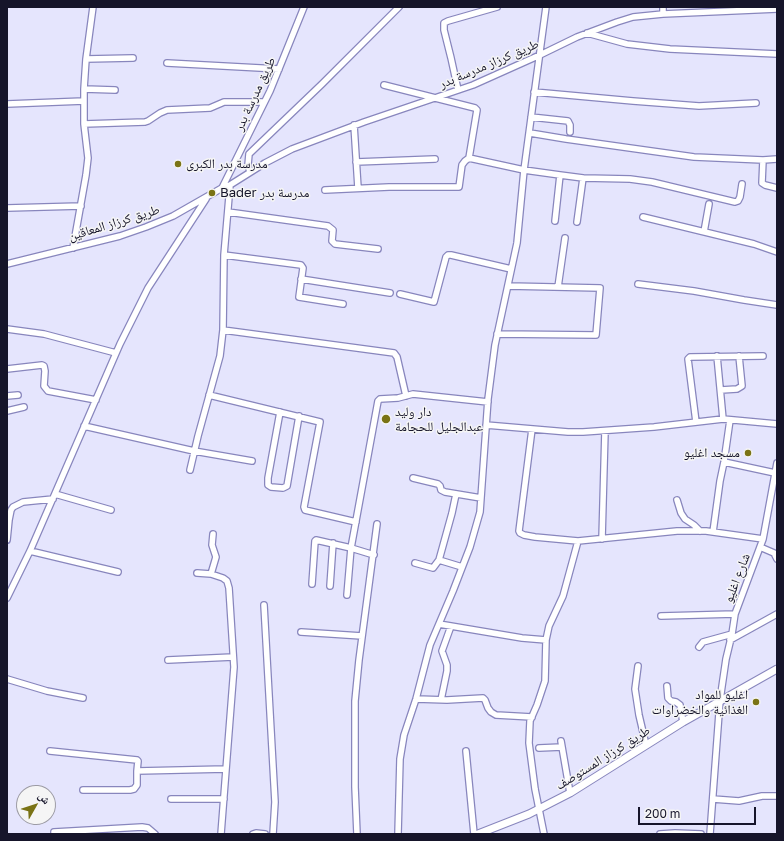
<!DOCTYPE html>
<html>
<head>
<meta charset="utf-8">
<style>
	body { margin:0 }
	#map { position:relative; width:784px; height:841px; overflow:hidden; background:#e5e5fd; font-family:"Golos Text","Noto Naskh Arabic",sans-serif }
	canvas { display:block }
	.frame { position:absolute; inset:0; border:8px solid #16152a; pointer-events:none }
	.north { position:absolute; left:16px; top:785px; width:40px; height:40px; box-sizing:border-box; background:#f5f5f5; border:1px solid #9c9ba4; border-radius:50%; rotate:51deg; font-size:11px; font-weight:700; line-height:16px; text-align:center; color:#16152a }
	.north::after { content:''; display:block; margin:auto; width:14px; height:18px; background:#7a7315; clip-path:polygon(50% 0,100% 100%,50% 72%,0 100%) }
	.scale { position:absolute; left:638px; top:807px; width:118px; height:18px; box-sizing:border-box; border:2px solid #16152a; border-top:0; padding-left:5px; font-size:12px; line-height:14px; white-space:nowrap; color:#16152a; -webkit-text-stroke:3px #f5f5f5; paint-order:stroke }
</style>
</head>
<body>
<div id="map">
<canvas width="784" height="841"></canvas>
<div class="frame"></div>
<div class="north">ش</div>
<div class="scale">200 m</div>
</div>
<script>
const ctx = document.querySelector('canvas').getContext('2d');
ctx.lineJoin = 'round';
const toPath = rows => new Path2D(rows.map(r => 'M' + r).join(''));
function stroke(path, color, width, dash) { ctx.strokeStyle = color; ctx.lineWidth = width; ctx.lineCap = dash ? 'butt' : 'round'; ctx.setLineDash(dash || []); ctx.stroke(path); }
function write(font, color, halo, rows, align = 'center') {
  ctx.font = font + ' "Golos Text","Noto Naskh Arabic",sans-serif'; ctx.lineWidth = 3; ctx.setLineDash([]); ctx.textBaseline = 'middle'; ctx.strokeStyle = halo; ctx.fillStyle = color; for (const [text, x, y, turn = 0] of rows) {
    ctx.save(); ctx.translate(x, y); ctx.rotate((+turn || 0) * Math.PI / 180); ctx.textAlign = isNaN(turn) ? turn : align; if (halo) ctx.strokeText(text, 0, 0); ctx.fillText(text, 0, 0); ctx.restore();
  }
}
const minor = toPath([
	[663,7,663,14],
	[587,33,627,44,670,49,777,54],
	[86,59,133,58],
	[167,63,279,69],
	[84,89,115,90],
	[458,90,451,58,444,30,444,23,448,21,497,7],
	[534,92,633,101,699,106,756,103],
	[7,104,84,101],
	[531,117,568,121,570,125,570,132],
	[84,124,145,122,148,121,160,113,167,110,210,108,224,102,264,102],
	[354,125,358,188],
	[530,133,566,139,694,157,763,160,777,159],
	[469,158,524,170,560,175,583,178,630,179,652,182,735,202,738,201,740,197,742,184],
	[763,160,762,183,765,185,777,188],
	[356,162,435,159],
	[250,172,248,165,249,154,322,84,399,7],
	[222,188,270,91,304,7],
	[325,190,389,187,459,187,462,165,465,161,469,158,477,110,475,108,384,85],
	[7,208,81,206],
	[228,212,328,226,333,230,332,241,335,244,378,249],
	[643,217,754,244,777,252],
	[555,221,560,175],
	[577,222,583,178],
	[704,232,709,204],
	[73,248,86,175,88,158,84,124,84,89,86,59,93,7],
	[224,255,301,265,303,268,299,297,343,304],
	[7,264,120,236,146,227,173,216,222,188,230,185,265,163,292,149,364,122,473,85,540,55,577,37,617,22,633,17,663,14,777,9],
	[301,279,390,293],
	[638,284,694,291,744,300,777,305],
	[558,287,565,238],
	[400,294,434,302,446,257,448,255,451,255,511,269],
	[7,329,44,334,116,353],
	[223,330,394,353,397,357,406,396],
	[497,334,596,335,600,288,508,286],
	[717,356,723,419],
	[7,369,42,365,44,366,45,371,44,386,48,391,96,400],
	[721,390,737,389,742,386,739,356],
	[209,395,320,422,304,507,305,510,356,522],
	[7,396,18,395],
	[7,411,24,407],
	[280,412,268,478,268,485,271,487,283,488,287,486,299,416],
	[696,422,688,359,690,357,763,356],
	[486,425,568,432,583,432,654,427,723,419,777,424],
	[84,426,194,451,252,461],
	[532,429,519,531,520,533,524,535,535,537,578,541],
	[724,462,775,473],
	[190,470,198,436,220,356,223,330,224,255,230,185],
	[413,478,438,484,440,486,441,490,445,492,481,498],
	[55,494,111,510],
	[677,500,681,513,685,519,694,525,700,531],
	[713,532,720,481,724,462,730,420],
	[602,539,605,431],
	[7,540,9,520,11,510,13,507,23,502,53,499],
	[760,547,774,553,777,559],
	[30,551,118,572],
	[374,555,351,548,378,401,380,399,398,398,413,394,488,402],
	[439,560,452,513,456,494],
	[415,563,433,568,439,560,462,567],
	[197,573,211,574,223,578,227,581,229,588,234,667,221,834],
	[211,574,216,557,212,545,213,534],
	[312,584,315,541,316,540,351,548,347,595],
	[330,586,333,543],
	[7,598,30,551,120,344,148,288,206,199],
	[264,605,275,802,273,834],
	[661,616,735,614],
	[439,624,522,638,546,640],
	[301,632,362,636],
	[730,640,777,614],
	[699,647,703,642,732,634],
	[168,660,233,657],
	[638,666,635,689,639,715,646,745],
	[7,679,47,691,83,698],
	[667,686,668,698,671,701,676,702,680,705,683,722],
	[416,699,447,700,483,698,485,700,488,708,491,712,496,715,532,717],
	[441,700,447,671,447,665,442,651,451,626],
	[561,741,570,793],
	[539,748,562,747],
	[50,751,137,760,138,761,137,771],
	[466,751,474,834],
	[83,790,130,790,134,789,137,785,137,771,226,769],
	[171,799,224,799],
	[713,799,739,801,762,796,777,796],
	[54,832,142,827,148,828,155,834],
	[253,834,256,833,265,834],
	[357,834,355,787,355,701,359,660,377,524],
	[398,834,400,759,404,735,416,699,430,645,453,591,470,547,480,512,488,399,495,345,517,243,524,170,546,7],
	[544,834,535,789,529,743,530,721,537,705,545,681,546,640,549,626,563,596,578,541,677,531,706,531,763,539],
	[660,834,675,833,701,834],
	[710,834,720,700,726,659,732,634,735,614,763,539,777,463]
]);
const major = toPath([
	[478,834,529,814,570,793,683,722,777,669]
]);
stroke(minor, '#8886bd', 8);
stroke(major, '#8886bd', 9);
stroke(minor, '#fff', 5.5);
stroke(major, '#fff', 7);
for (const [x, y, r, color] of [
	[178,164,4,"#7a7315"],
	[212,193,4,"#7a7315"],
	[386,419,5,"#7a7315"],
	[748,453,4,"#7a7315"],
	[756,702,4,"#7a7315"]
]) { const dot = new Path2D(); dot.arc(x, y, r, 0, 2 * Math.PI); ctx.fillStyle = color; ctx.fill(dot); stroke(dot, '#f5f5f5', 1.5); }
write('13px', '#16152a', '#f5f5f5', [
	["طريق كرزاز مدرسة بدر",489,64,-23],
	["طريق مدرسة بدر",255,94,-65],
	["طريق كرزاز المعاقين",114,223,-17],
	["شارع اغليو",737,578,-69],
	["طريق كرزاز المستوصف",603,758,-32]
]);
write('13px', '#16152a', '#f5f5f5', [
	["مدرسة بدر الكبرى",186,164],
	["Bader مدرسة بدر",220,193],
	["دار وليد",395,412],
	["عبدالجليل للحجامة",395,427],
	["مسجد اغليو",740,453,"right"],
	["اغليو للمواد",748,695,"right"],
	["الغذائية والخضراوات",748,710,"right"]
], 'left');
</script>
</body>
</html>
